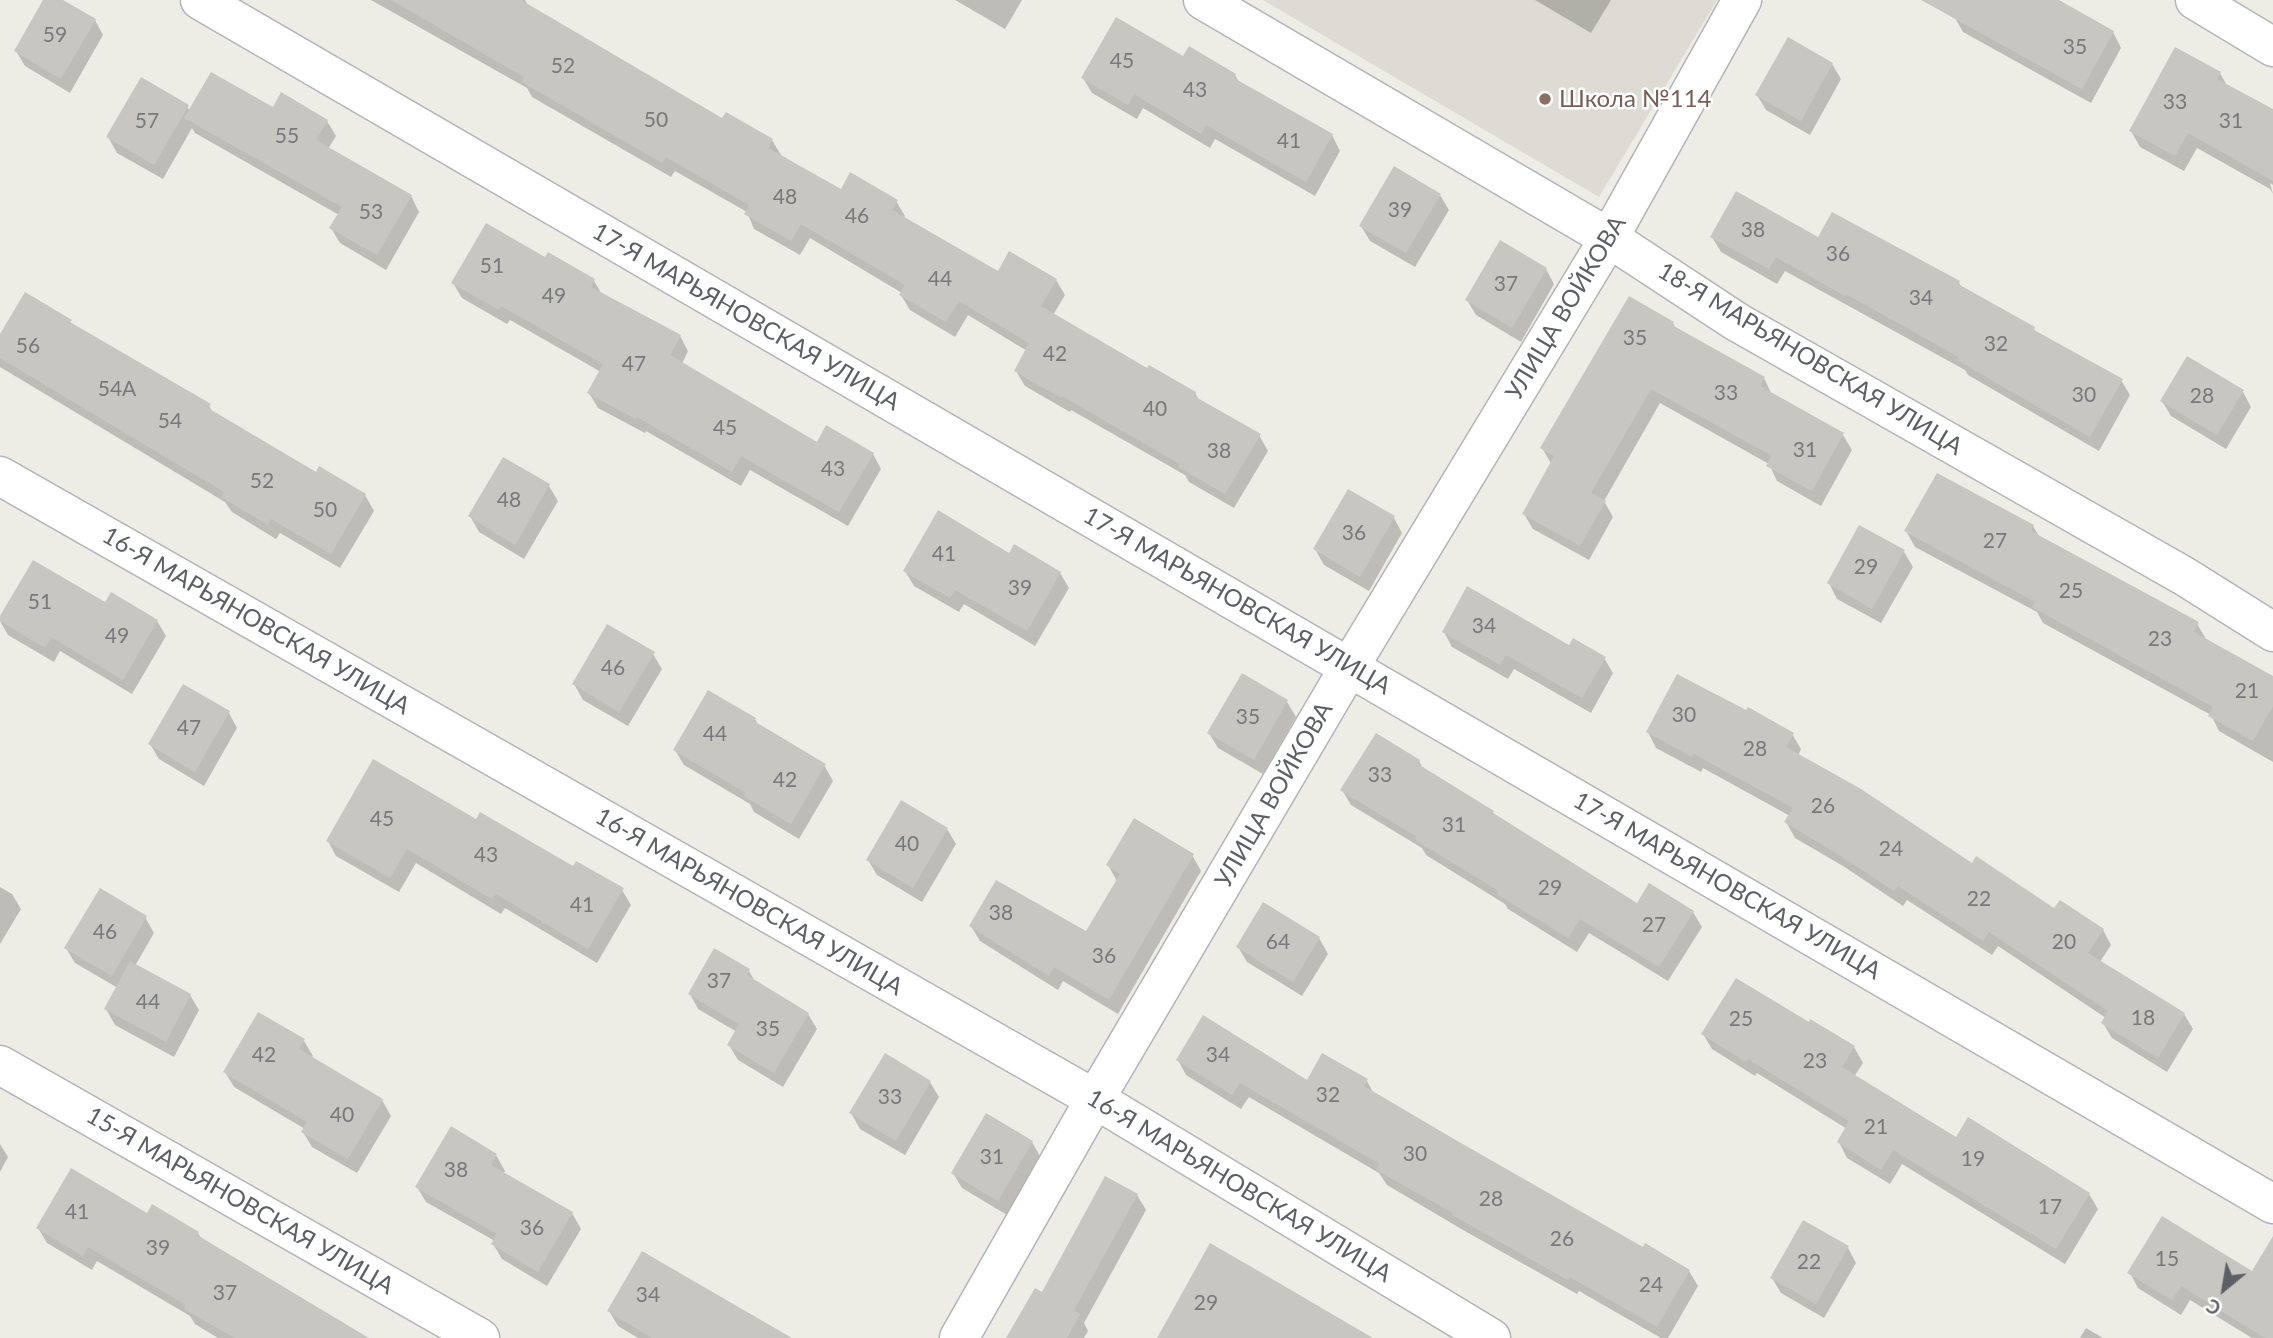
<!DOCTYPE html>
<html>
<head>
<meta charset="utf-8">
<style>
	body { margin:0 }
	#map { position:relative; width:2273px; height:1338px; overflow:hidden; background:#edece5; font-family:Lato,sans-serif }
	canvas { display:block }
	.north { position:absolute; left:2189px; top:1254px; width:70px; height:70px; -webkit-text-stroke:5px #fff; paint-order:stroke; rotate:210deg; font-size:19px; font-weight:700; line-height:28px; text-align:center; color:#5c5f63 }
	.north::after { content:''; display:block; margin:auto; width:24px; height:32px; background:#5c5f63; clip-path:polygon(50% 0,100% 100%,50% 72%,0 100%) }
</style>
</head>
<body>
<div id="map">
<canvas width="2273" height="1338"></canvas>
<div class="north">С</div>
</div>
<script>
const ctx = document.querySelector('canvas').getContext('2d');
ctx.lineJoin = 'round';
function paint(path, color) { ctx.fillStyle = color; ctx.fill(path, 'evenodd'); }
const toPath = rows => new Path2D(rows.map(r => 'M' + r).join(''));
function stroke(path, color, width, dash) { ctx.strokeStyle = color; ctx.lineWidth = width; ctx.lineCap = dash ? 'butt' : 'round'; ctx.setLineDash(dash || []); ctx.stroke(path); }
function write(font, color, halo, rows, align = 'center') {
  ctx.font = font + ' Lato,sans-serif'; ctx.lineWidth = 5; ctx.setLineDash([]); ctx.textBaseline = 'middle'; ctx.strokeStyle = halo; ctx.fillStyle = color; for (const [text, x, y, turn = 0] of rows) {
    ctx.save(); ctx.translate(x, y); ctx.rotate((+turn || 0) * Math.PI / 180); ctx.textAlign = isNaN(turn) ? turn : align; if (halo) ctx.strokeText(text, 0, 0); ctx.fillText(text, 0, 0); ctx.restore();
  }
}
paint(toPath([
	[1263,0,1717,0,1599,197]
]), '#dddbd3');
paint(toPath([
	[45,0,60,0,95,20,103,35,70,93,25,66,16,51],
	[371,0,525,0,529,7,723,121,772,140,781,155,841,192,896,201,905,216,904,219,998,274,1056,280,1065,295,1053,315,1148,370,1195,393,1199,400,1259,435,1268,451,1234,508,1189,482,1185,475,1071,410,1070,412,1025,386,1016,371,1027,351,968,315,955,337,910,310,901,295,902,293,810,238,800,255,754,229,747,212,675,171,671,177,532,97,527,88],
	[955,0,1022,0,1005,29],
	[1535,0,1611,0,1591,33],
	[1934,0,2055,0,2113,32,2121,48,2091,103,1963,32,1954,16],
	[1184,59,1235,75,1240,84,1332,135,1340,151,1315,196,1215,139,1210,148,1143,108,1137,119,1092,93,1083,78],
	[1832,64,1841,79,1810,135,1766,110,1757,95],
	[2220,73,2227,86,2273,113,2273,185,2270,183,2273,194,2270,189,2197,148,2184,171,2140,147,2131,131],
	[187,106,190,112,273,109,327,121,336,136,328,149,411,196,419,212,386,270,340,243,331,228,339,215,195,133,192,128,163,179,117,153,108,137],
	[1440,195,1449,210,1415,267,1370,241,1361,226],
	[1712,237,1818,239,1959,283,1962,288,2034,329,2037,334,2121,380,2130,395,2099,451,1968,375,1965,370,1785,271,1777,284,1721,252],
	[546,259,594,281,603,296,680,336,688,351,682,364,817,444,873,454,881,469,848,526,750,470,741,486,646,431,645,433,598,408,589,393,601,372,510,320,507,324,462,298,453,283],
	[1546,269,1554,284,1521,342,1476,315,1467,300],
	[70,321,73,326,209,406,214,414,316,475,365,495,374,511,340,568,280,533,276,539,232,512,225,502,0,367,0,338],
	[1673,323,1676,329,1764,378,1772,395,1843,435,1852,450,1821,506,1777,481,1769,464,1660,403,1604,501,1613,517,1589,560,1533,529,1524,514,1552,465,1542,448],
	[2243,392,2251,407,2226,449,2171,416,2162,401],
	[549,486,558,501,524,559,479,532,470,516],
	[1394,518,1402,533,1369,591,1324,565,1315,549],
	[2033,526,2040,538,2197,624,2206,639,2273,678,2273,762,2219,731,2211,715,2043,623,2037,612,1915,547,1906,531],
	[1904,552,1913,567,1881,623,1837,599,1829,583],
	[1010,555,1060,573,1069,588,1035,646,964,604,959,612,914,586,905,571],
	[106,605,157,621,166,636,132,694,60,651,54,662,8,635,0,621,0,619],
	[1444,632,1604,658,1613,673,1591,713,1514,669,1508,679,1452,647],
	[653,654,662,669,628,726,583,700,574,684],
	[1242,675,1287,702,1296,717,1263,774,1218,748,1209,733],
	[229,713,237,728,204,786,159,759,150,744],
	[755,719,759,727,824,765,833,781,799,839,754,812,750,804,684,765,675,750],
	[1648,732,1792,734,1801,749,1798,756,1972,865,2055,911,2103,930,2111,945,2100,962,2184,1014,2193,1029,2167,1072,2112,1038,2103,1023,2106,1018,1998,946,1992,955,1907,900,1903,906,1843,866,1795,838,1786,822,1790,816,1703,768,1701,772,1656,748],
	[1419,761,1423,769,1638,905,1693,912,1702,927,1668,981,1589,933,1577,952,1508,909,1505,904,1426,855,1422,848,1351,805,1342,790],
	[477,821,622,890,631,905,597,963,505,908,501,914,416,863,399,892,336,856,328,841],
	[947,829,956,844,922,902,877,875,868,860],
	[1192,855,1201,871,1118,1014,1063,981,1058,990,980,941,971,926,1087,933,1117,881,1108,865],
	[0,887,12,894,21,909,0,944],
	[145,917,154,933,135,966,190,995,199,1010,174,1057,115,1025,106,1009,118,988,75,963,66,948],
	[1319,938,1328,954,1302,996,1247,962,1238,947],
	[749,971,756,983,808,1014,817,1029,783,1087,738,1060,729,1045,737,1032,698,1009,690,994],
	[1809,1024,1854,1047,1863,1063,1854,1077,1956,1139,2089,1194,2098,1209,2065,1264,1902,1164,1890,1184,1847,1158,1839,1142,1847,1129,1757,1073,1755,1076,1712,1049,1703,1034],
	[304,1041,313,1056,311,1058,382,1100,391,1116,357,1173,312,1147,303,1132,305,1129,234,1087,225,1072],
	[1178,1060,1308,1082,1367,1081,1374,1094,1643,1249,1689,1271,1698,1286,1668,1338,1661,1338,1579,1291,1577,1294,1463,1230,1387,1185,1379,1173,1249,1097,1241,1109,1186,1075],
	[930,1082,939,1097,905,1155,860,1129,851,1113],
	[1032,1142,1041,1158,1007,1215,962,1188,953,1173],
	[0,1144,8,1157,0,1172],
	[496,1155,505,1171,503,1174,572,1213,581,1229,547,1286,502,1259,493,1244,495,1241,426,1202,417,1187],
	[1137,1195,1146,1210,1084,1323,1088,1331,1084,1338,1008,1338,1043,1294],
	[147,1215,198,1233,203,1241,360,1338,218,1338,195,1324,190,1316,97,1261,92,1270,47,1243,38,1228],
	[1848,1248,1856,1263,1824,1318,1781,1293,1772,1278],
	[2130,1273,2252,1274,2273,1277,2273,1338,2252,1338,2190,1300,2181,1315,2138,1288],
	[609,1311,788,1338,638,1338,618,1326],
	[2086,1328,2103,1338,2080,1338]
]), '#0003');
paint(toPath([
	[43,0,63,0,96,19,61,79,14,51],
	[391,0,521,0,722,118,726,112,773,139,768,148,841,189,850,172,898,200,892,210,998,271,1009,251,1057,279,1041,306,1147,368,1149,365,1196,392,1194,396,1261,434,1225,494,1178,467,1180,464,1062,396,1061,398,1014,371,1029,343,959,301,946,322,899,295,905,285,801,224,791,241,744,214,749,205,666,157,662,163,522,82,524,77],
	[1921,0,2059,0,2114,31,2082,89],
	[1116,17,1183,56,1189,46,1236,74,1234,78,1333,134,1306,182,1206,125,1201,134,1134,94,1128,105,1081,78],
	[1788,37,1833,63,1801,121,1755,95],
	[2175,47,2221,72,2217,79,2273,109,2273,181,2188,133,2175,156,2129,131],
	[211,72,273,107,281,92,328,120,316,140,412,195,377,255,329,228,342,207,184,118],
	[141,77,189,105,154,165,106,137],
	[1394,166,1441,194,1406,253,1359,226],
	[1736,191,1818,237,1832,212,1960,281,1958,284,2035,327,2034,330,2123,379,2090,437,1957,360,1959,357,1846,294,1845,296,1776,257,1769,269,1710,237],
	[486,223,545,257,548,252,595,279,591,287,681,335,670,355,817,442,826,425,874,453,839,512,741,456,732,472,637,417,636,419,587,393,603,364,501,306,499,310,451,283],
	[1500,240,1547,268,1512,328,1465,300],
	[25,292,72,320,70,322,211,404,208,408,316,472,319,466,366,494,331,554,271,519,268,525,221,497,224,492,0,358,0,334],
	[1629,296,1674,322,1672,325,1765,377,1760,386,1844,433,1812,491,1766,466,1772,456,1651,389,1591,493,1606,501,1580,546,1522,514,1554,456,1540,448],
	[2187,356,2244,390,2217,435,2160,401],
	[503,457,550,484,515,545,468,516],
	[1937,473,2034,525,2031,531,2199,622,2194,632,2273,676,2273,706,2253,741,2208,716,2213,707,2032,607,2035,602,1904,531],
	[1348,489,1395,516,1360,577,1313,549],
	[938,510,1009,553,1014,544,1061,572,1027,631,955,590,950,598,903,571],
	[1859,525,1905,550,1872,609,1827,583],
	[33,560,105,602,111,592,158,620,123,680,51,637,45,648,0,621,0,616],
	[1467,586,1569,645,1573,638,1606,657,1582,698,1506,655,1500,665,1442,632],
	[607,624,655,652,619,712,572,684],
	[1242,673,1288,700,1254,760,1207,733],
	[1677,674,1746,710,1748,707,1794,733,1786,747,1861,789,1972,863,1976,856,2054,908,2060,900,2104,929,2088,953,2185,1013,2158,1058,2101,1023,2108,1011,1989,932,1983,941,1898,886,1894,891,1833,851,1784,822,1793,808,1694,754,1692,757,1646,732],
	[183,684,230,711,195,772,148,744],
	[708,690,756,718,754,721,826,764,791,824,743,796,746,793,673,750],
	[1376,733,1420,760,1418,764,1494,811,1493,813,1637,903,1649,883,1694,911,1659,967,1580,919,1568,938,1497,894,1499,891,1415,840,1417,837,1340,790],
	[373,759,476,819,480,812,573,866,576,861,624,888,588,949,496,894,492,899,407,849,390,878,326,841],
	[901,800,948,828,913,888,866,860],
	[1134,818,1194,854,1109,1000,1054,967,1049,976,969,926,996,880,1086,931,1120,874,1106,865],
	[100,888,147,916,112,976,64,948],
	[1263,902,1320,937,1293,982,1236,947],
	[714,948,750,969,747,975,809,1013,774,1073,727,1045,739,1024,688,994],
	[130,961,191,994,166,1042,104,1009],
	[1736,978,1809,1022,1810,1019,1855,1046,1842,1067,1956,1137,1968,1117,2090,1193,2056,1249,1893,1150,1881,1170,1837,1142,1849,1121,1748,1059,1746,1062,1701,1034],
	[258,1012,305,1039,299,1049,383,1099,348,1159,301,1132,307,1122,223,1072],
	[1203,1015,1307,1080,1322,1053,1368,1079,1364,1086,1454,1139,1643,1247,1645,1243,1690,1270,1657,1327,1570,1277,1568,1280,1452,1215,1453,1213,1376,1170,1380,1164,1240,1083,1232,1095,1176,1060],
	[885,1053,931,1081,896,1141,849,1113],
	[986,1113,1033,1141,998,1201,951,1173],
	[451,1126,497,1154,491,1165,573,1212,538,1272,491,1244,497,1234,415,1187],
	[71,1168,147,1213,152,1204,199,1232,197,1235,369,1338,235,1338,184,1309,186,1305,88,1247,83,1256,36,1228],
	[1105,1176,1138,1194,1074,1310,1080,1314,1067,1338,1006,1338,1035,1288,1042,1292],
	[2162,1216,2252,1271,2273,1236,2273,1338,2265,1338,2181,1286,2172,1300,2127,1273],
	[1803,1220,1849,1246,1816,1304,1770,1278],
	[1210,1243,1255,1269,1373,1338,1157,1338],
	[642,1251,716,1294,792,1338,652,1338,607,1311]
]), '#c8c6c1');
const street = toPath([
	[200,0,2273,1204],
	[1203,0,1609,238,1737,322,2184,576,2273,632],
	[0,476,1095,1099,1491,1338],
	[0,1065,480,1338],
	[959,1338,1095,1099,1350,666,1609,238,1742,0]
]);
const secondary = toPath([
	[2195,0,2273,47]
]);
stroke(street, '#b2b4b8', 41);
stroke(secondary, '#b3b6ba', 41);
stroke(street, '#fff', 38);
stroke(secondary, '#fff', 38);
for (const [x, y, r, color] of [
	[1545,99,7,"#8d6e63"]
]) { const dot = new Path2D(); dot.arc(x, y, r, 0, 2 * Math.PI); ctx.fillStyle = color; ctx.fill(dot); stroke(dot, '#fff', 2.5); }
write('21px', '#77797a', null, [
	["59",55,35],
	["35",2075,47],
	["45",1122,61],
	["52",563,66],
	["43",1195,90],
	["33",2175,102],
	["50",656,120],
	["57",147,121],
	["31",2231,121],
	["55",287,136],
	["41",1289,141],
	["48",785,197],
	["39",1400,210],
	["53",371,212],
	["46",857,216],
	["38",1753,230],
	["36",1838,254],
	["51",492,266],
	["44",940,279],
	["37",1506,284],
	["49",554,296],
	["34",1921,298],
	["35",1635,338],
	["32",1996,344],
	["56",28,346],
	["42",1055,354],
	["47",634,364],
	["54А",117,389],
	["33",1726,393],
	["30",2084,395],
	["28",2202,396],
	["40",1155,409],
	["54",170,421],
	["45",725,428],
	["31",1805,450],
	["38",1219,451],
	["43",833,469],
	["52",262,481],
	["48",509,500],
	["50",325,510],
	["36",1354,533],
	["27",1995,541],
	["41",944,554],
	["29",1866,567],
	["39",1020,588],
	["25",2071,591],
	["51",40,602],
	["34",1484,626],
	["49",117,636],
	["23",2160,639],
	["46",613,668],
	["21",2247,691],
	["30",1684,715],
	["35",1248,717],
	["47",189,728],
	["44",715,734],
	["28",1755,749],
	["33",1380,775],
	["42",785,780],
	["26",1823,806],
	["45",382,819],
	["31",1454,825],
	["40",907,844],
	["24",1891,849],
	["43",486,855],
	["29",1550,888],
	["22",1979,899],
	["41",582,905],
	["38",1001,913],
	["27",1654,925],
	["46",105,932],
	["64",1278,942],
	["20",2064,942],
	["36",1104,956],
	["37",719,981],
	["44",148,1002],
	["18",2143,1018],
	["25",1741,1019],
	["35",768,1029],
	["42",264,1055],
	["34",1218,1055],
	["23",1815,1061],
	["32",1328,1095],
	["33",890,1097],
	["40",342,1115],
	["21",1876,1127],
	["30",1415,1154],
	["31",992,1157],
	["19",1973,1159],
	["38",456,1170],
	["28",1491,1199],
	["17",2050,1207],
	["41",77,1212],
	["36",532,1228],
	["26",1562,1239],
	["39",158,1248],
	["15",2167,1259],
	["22",1809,1262],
	["24",1651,1285],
	["37",225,1293],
	["34",648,1295],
	["29",1206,1303]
]);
write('24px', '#785e54', '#fff', [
	["Школа №114",1559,99]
], 'left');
write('24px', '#5c5f63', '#fff', [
	["УЛИЦА ВОЙКОВА",1566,308,-59],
	["17-Я МАРЬЯНОВСКАЯ УЛИЦА",746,317,30],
	["18-Я МАРЬЯНОВСКАЯ УЛИЦА",1810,359,31],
	["17-Я МАРЬЯНОВСКАЯ УЛИЦА",1237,601,30],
	["16-Я МАРЬЯНОВСКАЯ УЛИЦА",256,621,30],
	["УЛИЦА ВОЙКОВА",1274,795,-60],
	["17-Я МАРЬЯНОВСКАЯ УЛИЦА",1727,886,30],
	["16-Я МАРЬЯНОВСКАЯ УЛИЦА",749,902,30],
	["16-Я МАРЬЯНОВСКАЯ УЛИЦА",1239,1186,31],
	["15-Я МАРЬЯНОВСКАЯ УЛИЦА",240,1201,30]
]);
</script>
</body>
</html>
